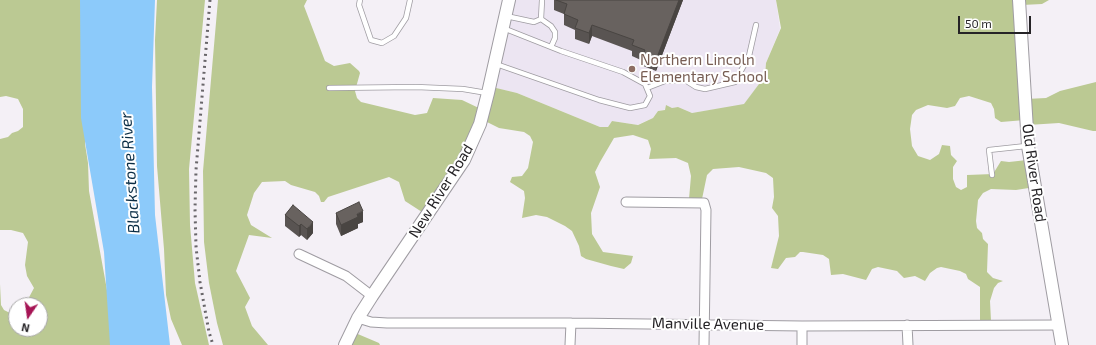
<!DOCTYPE html>
<html>
<head>
<meta charset="utf-8">
<style>
	body { margin:0 }
	#map { position:relative; width:1096px; height:345px; overflow:hidden; background:#f4f0f6; font-family:"Exo 2",sans-serif }
	canvas { display:block }
	.north { position:absolute; left:8px; top:297px; width:40px; height:40px; box-sizing:border-box; background:#fff; border:1px solid #a8a7a8; border-radius:50%; rotate:193deg; font-size:11px; font-weight:700; line-height:16px; text-align:center; color:#252326 }
	.north::after { content:''; display:block; margin:auto; width:14px; height:18px; background:#a61555; clip-path:polygon(50% 0,100% 100%,50% 72%,0 100%) }
	.scale { position:absolute; left:958px; top:16px; width:73px; height:18px; box-sizing:border-box; border:2px solid #252326; border-top:0; padding-left:5px; font-size:12px; line-height:14px; white-space:nowrap; color:#252326; -webkit-text-stroke:3px #fff; paint-order:stroke }
</style>
</head>
<body>
<div id="map">
<canvas width="1096" height="345"></canvas>
<div class="north">N</div>
<div class="scale">50 m</div>
</div>
<script>
const ctx = document.querySelector('canvas').getContext('2d');
ctx.lineJoin = 'round';
function paint(path, color) { ctx.fillStyle = color; ctx.fill(path, 'evenodd'); }
const toPath = rows => new Path2D(rows.map(r => 'M' + r).join(''));
function stroke(path, color, width, dash) { ctx.strokeStyle = color; ctx.lineWidth = width; ctx.lineCap = dash ? 'butt' : 'round'; ctx.setLineDash(dash || []); ctx.stroke(path); }
function write(font, color, halo, rows, align = 'center') {
  ctx.font = font + ' "Exo 2",sans-serif'; ctx.lineWidth = 4; ctx.setLineDash([]); ctx.textBaseline = 'middle'; ctx.strokeStyle = halo; ctx.fillStyle = color; for (const [text, x, y, turn = 0] of rows) {
    ctx.save(); ctx.translate(x, y); ctx.rotate((+turn || 0) * Math.PI / 180); ctx.textAlign = isNaN(turn) ? turn : align; if (halo) ctx.strokeText(text, 0, 0); ctx.fillText(text, 0, 0); ctx.restore();
  }
}
paint(toPath([
	[514,0,776,0,780,29,766,63,765,76,744,105,692,113,678,107,658,111,653,118,637,125,612,121,608,127,600,127,517,93,495,88]
]), '#ece5f2');
paint(toPath([
	[0,0,83,0,86,56,85,144,88,163,89,191,117,345,0,345,0,284,1,305,4,310,10,313,16,309,16,329,40,329,40,305,22,305,26,303,34,288,27,276,25,265,28,242,23,233,11,230,0,230,0,139,8,137,12,133,18,131,23,127,23,109,18,99,6,96,0,97],
	[157,0,205,0,189,169,190,225,195,283,209,345,182,345,171,319,166,295,164,249,157,166,155,40],
	[218,0,307,0,304,6,325,61,334,66,350,63,359,71,360,73,355,91,357,98,361,102,415,115,427,113,433,98,462,100,483,110,492,87,517,93,600,127,608,127,612,121,638,125,653,118,658,111,665,110,666,105,672,108,678,107,692,113,744,104,765,76,766,63,781,28,776,0,1049,0,1042,4,1022,5,1026,99,1046,98,1060,91,1096,82,1096,131,1093,131,1059,123,1028,125,1025,120,1001,122,995,118,994,109,991,103,969,96,960,98,955,106,947,108,928,105,916,110,912,115,910,129,912,146,918,156,930,160,939,154,942,145,950,146,951,155,957,161,953,167,953,179,956,187,961,190,967,187,967,175,993,174,1001,161,1009,162,1027,160,1035,187,1016,190,991,189,983,193,978,200,976,221,977,228,982,233,983,239,988,244,987,272,993,278,1003,281,998,283,994,288,990,301,991,321,980,321,980,287,968,279,966,274,960,271,941,267,937,268,930,273,925,281,915,276,904,278,897,271,878,267,872,269,866,280,843,274,831,275,829,259,823,255,803,252,800,252,795,257,786,258,778,269,771,268,779,236,778,216,772,208,774,197,773,178,766,173,739,167,713,169,707,175,702,199,689,199,691,176,688,163,676,158,649,159,651,149,648,140,633,135,614,138,600,162,595,172,600,187,591,213,592,234,603,252,633,256,631,263,624,269,611,266,586,259,581,256,579,246,572,231,565,226,547,217,536,215,522,218,525,198,524,191,510,182,512,177,522,176,528,168,533,142,530,136,524,132,499,128,481,119,463,158,422,212,405,201,399,182,389,177,328,197,324,202,321,202,319,196,315,192,291,185,285,181,262,182,254,193,247,215,251,225,272,238,249,235,236,271,250,298,245,307,252,326,268,345,223,345,217,323,209,283,204,242,203,171],
	[353,332,379,343,380,345,346,345]
]), '#bbc993');
paint(toPath([
	[80,0,155,0,152,87,155,215,170,345,110,345,104,252,81,118]
]), '#8ccafa');
const lane = toPath([
	[360,0,359,5,371,40,382,43,394,36,406,18,410,0],
	[506,16,534,22,541,19],
	[541,19,551,26,555,32,555,38,551,47],
	[541,19,542,0],
	[496,64,599,100,630,108,645,105,650,96,645,84,623,72,561,51,503,28],
	[329,88,416,87,463,89,487,93],
	[647,88,665,81,685,80,696,87,705,89,735,82,749,56,756,25],
	[992,175,989,150,1026,146]
]);
const street = toPath([
	[626,202,704,203,706,210,704,345],
	[299,254,346,276,372,296],
	[358,318,371,322,387,323,571,323,802,326,1059,325],
	[907,325,908,345],
	[570,345,571,323],
	[802,345,802,326]
]);
const secondary = toPath([
	[1019,0,1028,146,1062,345],
	[345,345,358,318,372,296,464,160,480,124,488,93,509,0]
]);
stroke(lane, '#9f9ca2', 6);
stroke(street, '#9f9ca2', 11);
stroke(secondary, '#9f9ca2', 14);
stroke(lane, '#fff', 4.5);
stroke(street, '#fff', 9);
stroke(secondary, '#fff', 12);
stroke(toPath([
	[210,0,196,170,195,209,196,247,200,282,209,332,213,345]
]), '#69666a', 3, [2, 4]);
paint(toPath([
	[554,0,683,0,656,71,643,66,643,61,632,56,632,51,592,36,589,44,575,39,575,30,564,25,564,14,554,10],
	[293,205,313,233,307,240,301,235,299,237,285,226,285,215],
	[336,213,363,222,358,224,358,228,341,236,336,224]
]), '#595452');
paint(toPath([
	[679,0,683,0,656,71,656,60],
	[592,25,592,36,589,44,589,33],
	[363,211,363,222,358,224,358,228,341,236,341,225,357,214],
	[313,222,313,233,307,240,307,229],
	[301,224,301,235,299,237,299,226]
]), '#494542');
const building = toPath([
	[556,0,679,0,656,60,643,55,645,50,632,45,634,40,592,25,589,33,575,28,578,20,564,14,567,4,556,0],
	[359,202,363,211,357,214,358,217,341,225,336,213,359,202],
	[293,205,313,222,307,229,301,224,299,226,285,215,293,205]
]);
paint(building, '#68625f');
stroke(building, '#494542', 1);
for (const [x, y, r, color] of [
	[632,69,4,"#8d6e63"]
]) { const dot = new Path2D(); dot.arc(x, y, r, 0, 2 * Math.PI); ctx.fillStyle = color; ctx.fill(dot); stroke(dot, '#fff', 1.5); }
write('15px', '#785e54', '#fff', [
	["Northern Lincoln",640,60],
	["Elementary School",640,77]
], 'left');
write('15px', '#252326', '#fff', [
	["Old River Road",1034,173,82],
	["New River Road",441,191,-58],
	["Manville Avenue",708,324,1]
]);
write('italic 16px', '#0a2d45', '#fff', [
	["Blackstone River",130,173,-94]
]);
</script>
</body>
</html>
